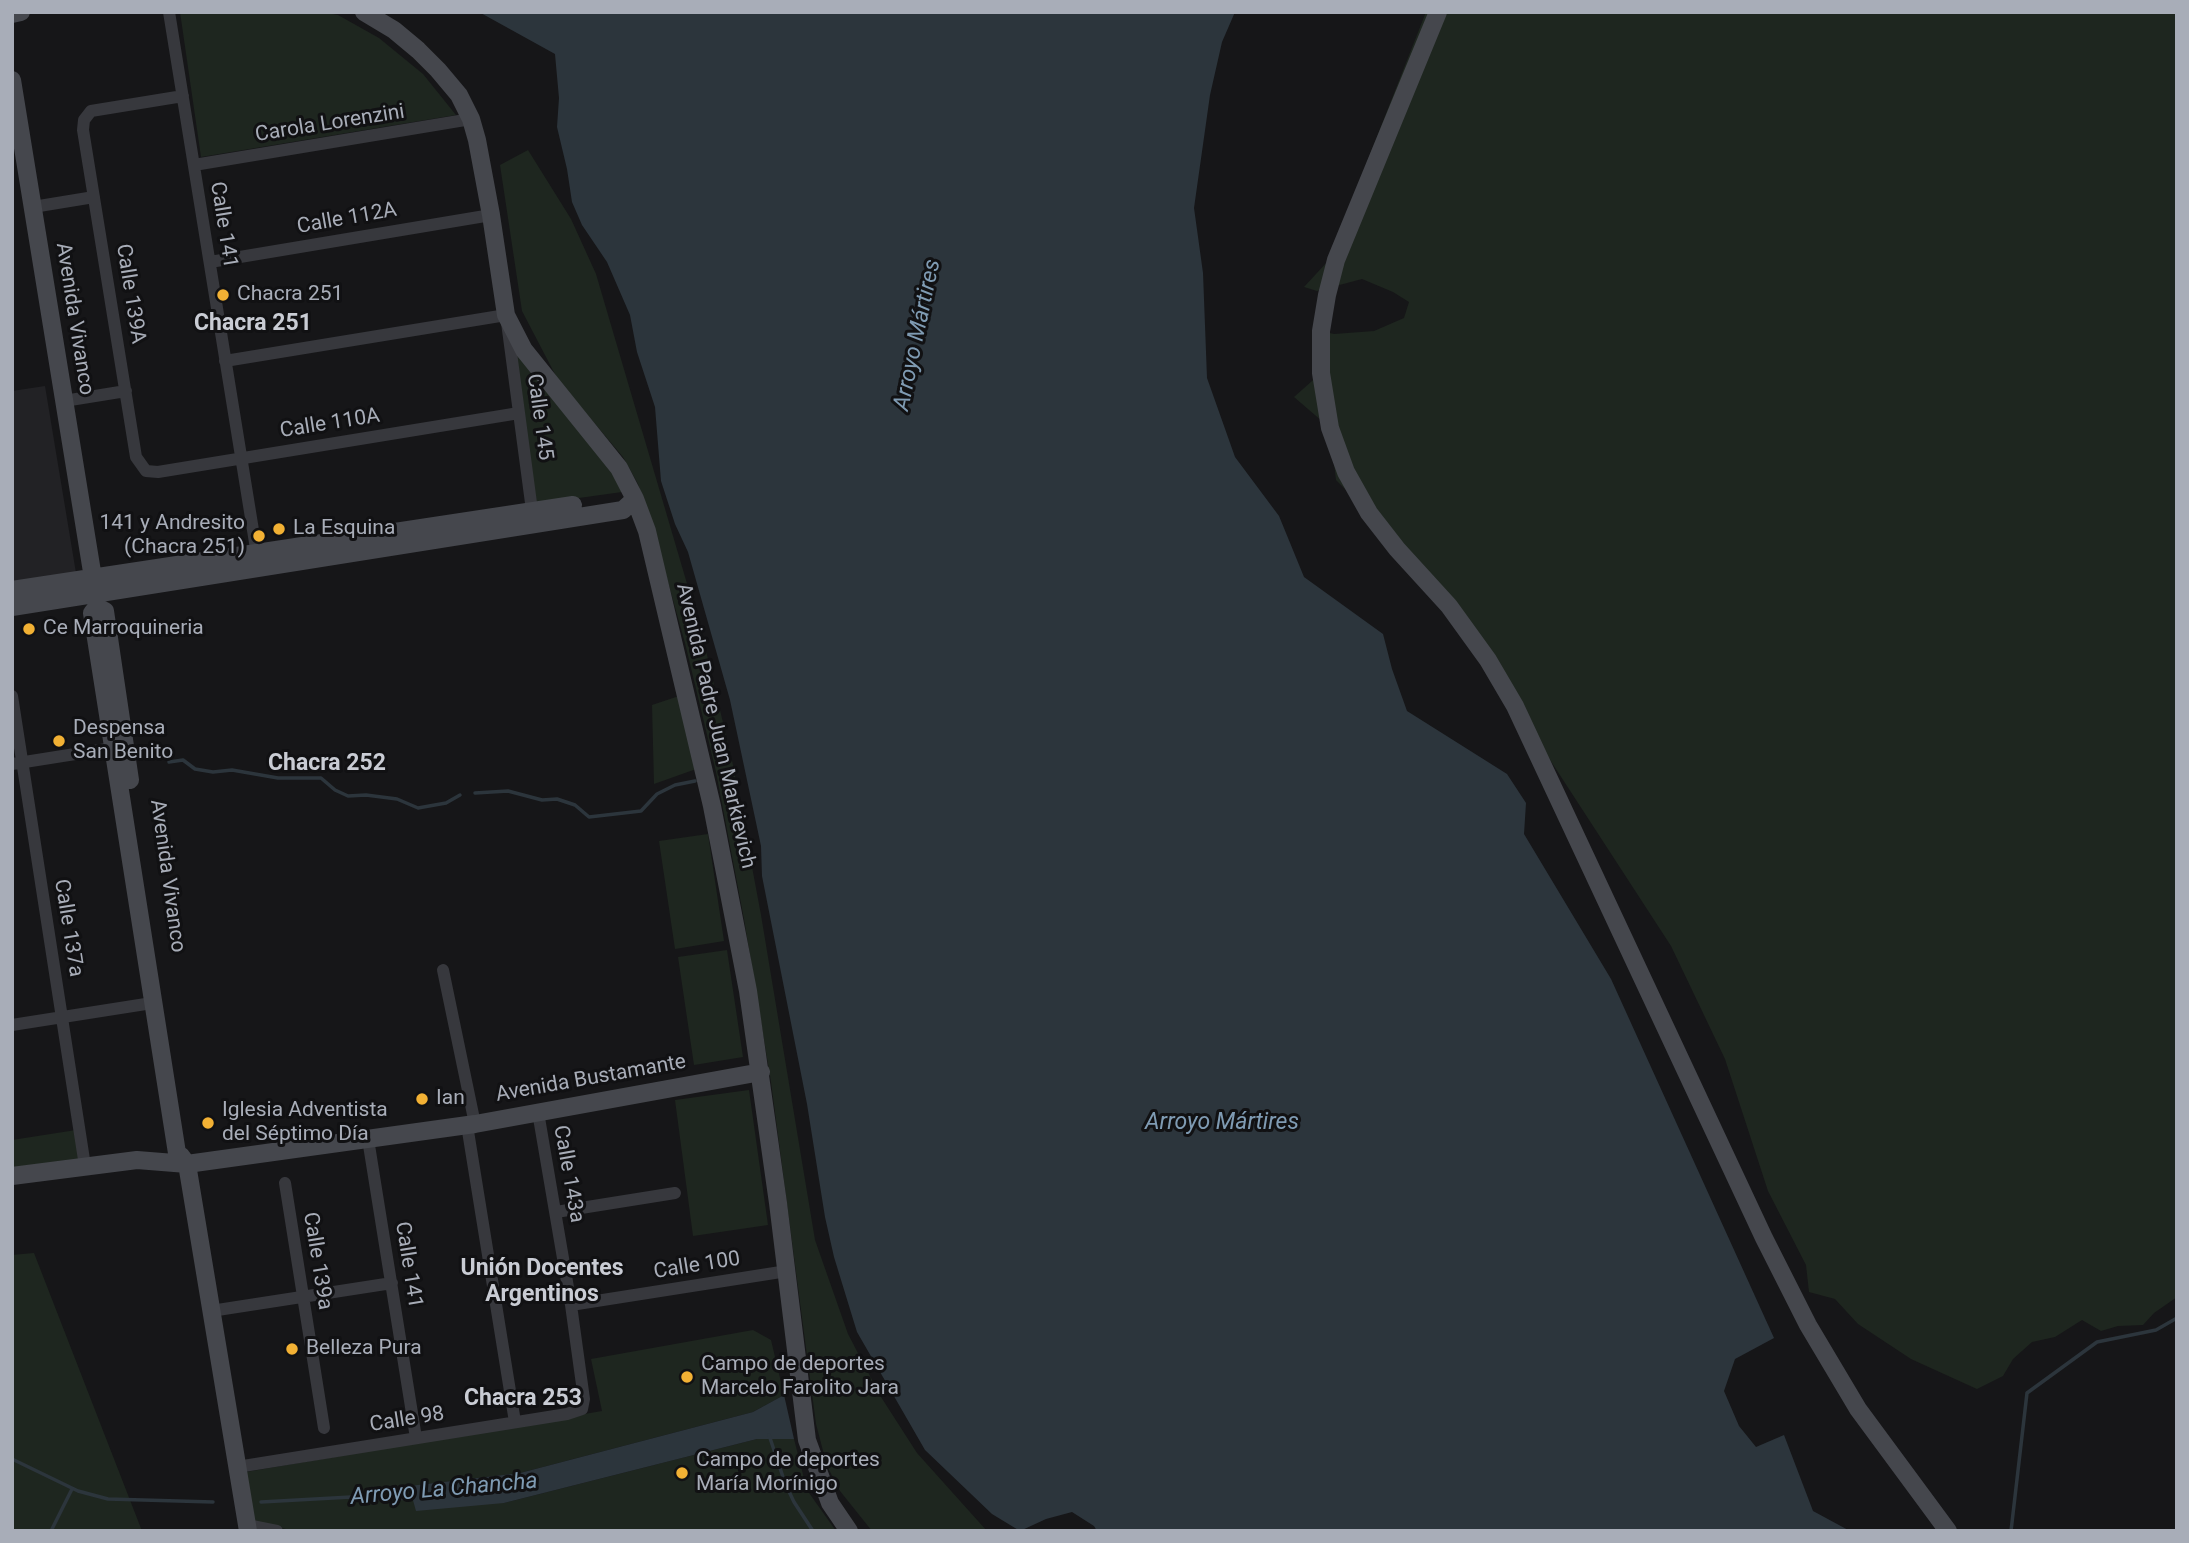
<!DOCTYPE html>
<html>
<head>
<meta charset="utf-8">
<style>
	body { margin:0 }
	#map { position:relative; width:2189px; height:1543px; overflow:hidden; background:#161618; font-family:Roboto,sans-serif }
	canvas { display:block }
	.frame { position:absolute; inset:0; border:14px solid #a8adb8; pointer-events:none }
</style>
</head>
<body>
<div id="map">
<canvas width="2189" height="1543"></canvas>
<div class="frame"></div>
</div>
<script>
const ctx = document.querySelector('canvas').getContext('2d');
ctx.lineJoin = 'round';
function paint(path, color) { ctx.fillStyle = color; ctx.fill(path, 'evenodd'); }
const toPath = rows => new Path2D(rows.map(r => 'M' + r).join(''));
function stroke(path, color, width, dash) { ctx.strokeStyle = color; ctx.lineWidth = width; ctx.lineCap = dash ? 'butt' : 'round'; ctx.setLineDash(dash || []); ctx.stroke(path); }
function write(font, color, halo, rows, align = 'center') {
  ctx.font = font + ' Roboto,sans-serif'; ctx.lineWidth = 6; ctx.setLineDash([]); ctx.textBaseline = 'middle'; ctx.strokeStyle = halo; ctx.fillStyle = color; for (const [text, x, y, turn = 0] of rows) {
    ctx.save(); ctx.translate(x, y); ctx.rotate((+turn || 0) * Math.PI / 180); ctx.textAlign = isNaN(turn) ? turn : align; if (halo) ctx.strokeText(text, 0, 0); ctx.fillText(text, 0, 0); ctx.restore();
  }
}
paint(toPath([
	[45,386,76,573,12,583,12,391]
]), '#222225');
paint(toPath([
	[180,12,322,12,338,15,379,38,423,74,456,115,201,157],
	[1426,12,2177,12,2177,1297,2154,1313,2143,1325,2118,1326,2101,1331,2082,1320,2055,1337,2032,1342,2013,1359,2003,1376,1977,1389,1911,1359,1858,1324,1835,1299,1809,1292,1806,1265,1768,1191,1725,1059,1671,946,1515,706,1369,513,1336,480,1330,428,1294,397,1321,373,1321,331,1334,334,1374,331,1404,318,1409,302,1393,292,1362,279,1317,291,1304,287,1328,261],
	[528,150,571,219,596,274,703,638,733,765,761,915,815,1240,848,1334,881,1397,917,1453,987,1531,872,1531,840,1491,827,1466,816,1424,771,1082,744,919,716,772,685,643,652,525,638,484,623,457,558,380,522,311,500,165],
	[512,337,615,473,622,492,536,504],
	[685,694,699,768,654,784,652,705],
	[708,834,724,941,675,949,659,841],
	[727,950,743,1057,694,1065,678,957],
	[749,1090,768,1225,693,1236,675,1100],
	[76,1130,81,1163,12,1174,12,1140],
	[34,1253,142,1531,12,1531,12,1255],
	[753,1330,771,1340,784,1395,753,1412,520,1473,410,1486,504,1503,757,1439,794,1439,807,1490,836,1531,297,1531,253,1523,246,1472,602,1411,591,1359]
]), '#1e261f');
paint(toPath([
	[479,12,1235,12,1222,42,1210,95,1194,208,1203,273,1207,378,1235,457,1279,516,1304,577,1383,634,1392,669,1407,711,1507,774,1526,803,1524,834,1611,979,1774,1338,1735,1359,1724,1391,1739,1426,1756,1447,1784,1435,1813,1511,1850,1531,1097,1531,1094,1526,1072,1512,1046,1519,1020,1531,992,1514,925,1450,857,1332,834,1257,825,1217,807,1104,762,876,761,846,730,700,688,552,675,524,661,481,655,407,637,352,630,315,607,262,582,225,572,202,567,169,557,127,559,98,555,54],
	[784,1395,794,1439,757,1439,504,1503,416,1511,409,1486,520,1473,753,1412]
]), '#2c353c');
stroke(toPath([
	[169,762,183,760,195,769,213,772,232,770,278,778,321,778,335,790,348,796,366,795,397,799,418,808,446,803,460,795],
	[475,793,508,791,542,800,557,799,575,805,589,817,641,811,657,794,675,785,695,781],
	[769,1435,785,1483,794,1502,813,1531],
	[12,1459,78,1491,108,1499,213,1502],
	[261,1502,351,1497,381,1499,416,1498],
	[51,1531,72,1489],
	[2011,1531,2027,1393,2097,1342,2156,1330,2177,1318]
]), '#2c353c', 3.5);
stroke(toPath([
	[169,12,258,561],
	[183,96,91,111,84,120,83,130,136,457,146,471,158,472,519,413],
	[194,165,471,119],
	[33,207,94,197],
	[210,262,491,215],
	[225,361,506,315,533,518],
	[64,401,126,391],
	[12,696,85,1166],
	[12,764,113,748],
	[443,970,475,1124],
	[12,1025,152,1003],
	[467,1125,515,1422],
	[368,1139,416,1438],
	[285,1183,324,1428],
	[556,1212,675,1193],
	[571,1305,787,1271],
	[211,1311,392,1283],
	[237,1467,567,1414,582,1409,584,1399,571,1305,538,1112],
	[247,1525,277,1531]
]), '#37383d', 12);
stroke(toPath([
	[364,12,394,30,418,50,438,70,459,95,471,119,477,140,491,215,506,315,524,350,619,468,635,499,647,531,712,806,748,991,778,1203,807,1440,830,1503,849,1531],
	[1438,12,1336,260,1327,295,1321,331,1321,373,1330,428,1346,472,1369,513,1397,549,1449,606,1488,660,1515,706,1764,1238,1808,1325,1858,1409,1948,1531],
	[12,14,21,12],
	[12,80,93,578,97,607,92,613,177,1153,181,1156,187,1164,248,1531],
	[12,590,573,505],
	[12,607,623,510,635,499],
	[97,607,105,611,130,780],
	[12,1176,137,1160,187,1164,475,1124,761,1072]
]), '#45474d', 18);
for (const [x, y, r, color] of [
	[223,295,7,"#f2b134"],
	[279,529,7,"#f2b134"],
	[259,536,7,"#f2b134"],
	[29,629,7,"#f2b134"],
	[59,741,7,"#f2b134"],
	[422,1099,7,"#f2b134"],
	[208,1123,7,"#f2b134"],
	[292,1349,7,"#f2b134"],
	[687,1377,7,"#f2b134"],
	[682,1473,7,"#f2b134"]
]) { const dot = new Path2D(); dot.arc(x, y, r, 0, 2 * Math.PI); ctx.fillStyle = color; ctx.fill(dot); stroke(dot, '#111113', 2.5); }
write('21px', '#a8adb8', '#111113', [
	["Carola Lorenzini",330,124,-9],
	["Calle 112A",347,219,-10],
	["Calle 141",223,225,81],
	["Calle 139A",130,294,81],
	["Avenida Vivanco",74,319,81],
	["Calle 145",539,417,82],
	["Calle 110A",330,424,-9],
	["Avenida Padre Juan Markievich",715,726,77],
	["Avenida Vivanco",167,876,82],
	["Calle 137a",68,928,81],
	["Avenida Bustamante",591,1079,-10],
	["Calle 143a",568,1174,80],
	["Calle 139a",317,1261,81],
	["Calle 141",408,1265,81],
	["Calle 100",697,1266,-9],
	["Calle 98",407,1420,-9]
]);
write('21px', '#a8adb8', '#111113', [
	["Chacra 251",237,295],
	["141 y Andresito",245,524,"right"],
	["(Chacra 251)",245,548,"right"],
	["La Esquina",293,529],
	["Ce Marroquineria",43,629],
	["Despensa",73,729],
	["San Benito",73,753],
	["Ian",436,1099],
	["Iglesia Adventista",222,1111],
	["del Séptimo Día",222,1135],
	["Belleza Pura",306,1349],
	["Campo de deportes",701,1365],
	["Marcelo Farolito Jara",701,1389],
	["Campo de deportes",696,1461],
	["María Morínigo",696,1485]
], 'left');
write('bold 23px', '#c9ccd4', '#111113', [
	["Chacra 251",253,324],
	["Chacra 252",327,764],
	["Unión Docentes",542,1269],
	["Argentinos",542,1295],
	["Chacra 253",523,1399]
]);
write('italic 23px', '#7f9bb3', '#111113', [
	["Arroyo Mártires",918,335,-78],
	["Arroyo Mártires",1222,1123],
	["Arroyo La Chancha",444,1490,-5]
]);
</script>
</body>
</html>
